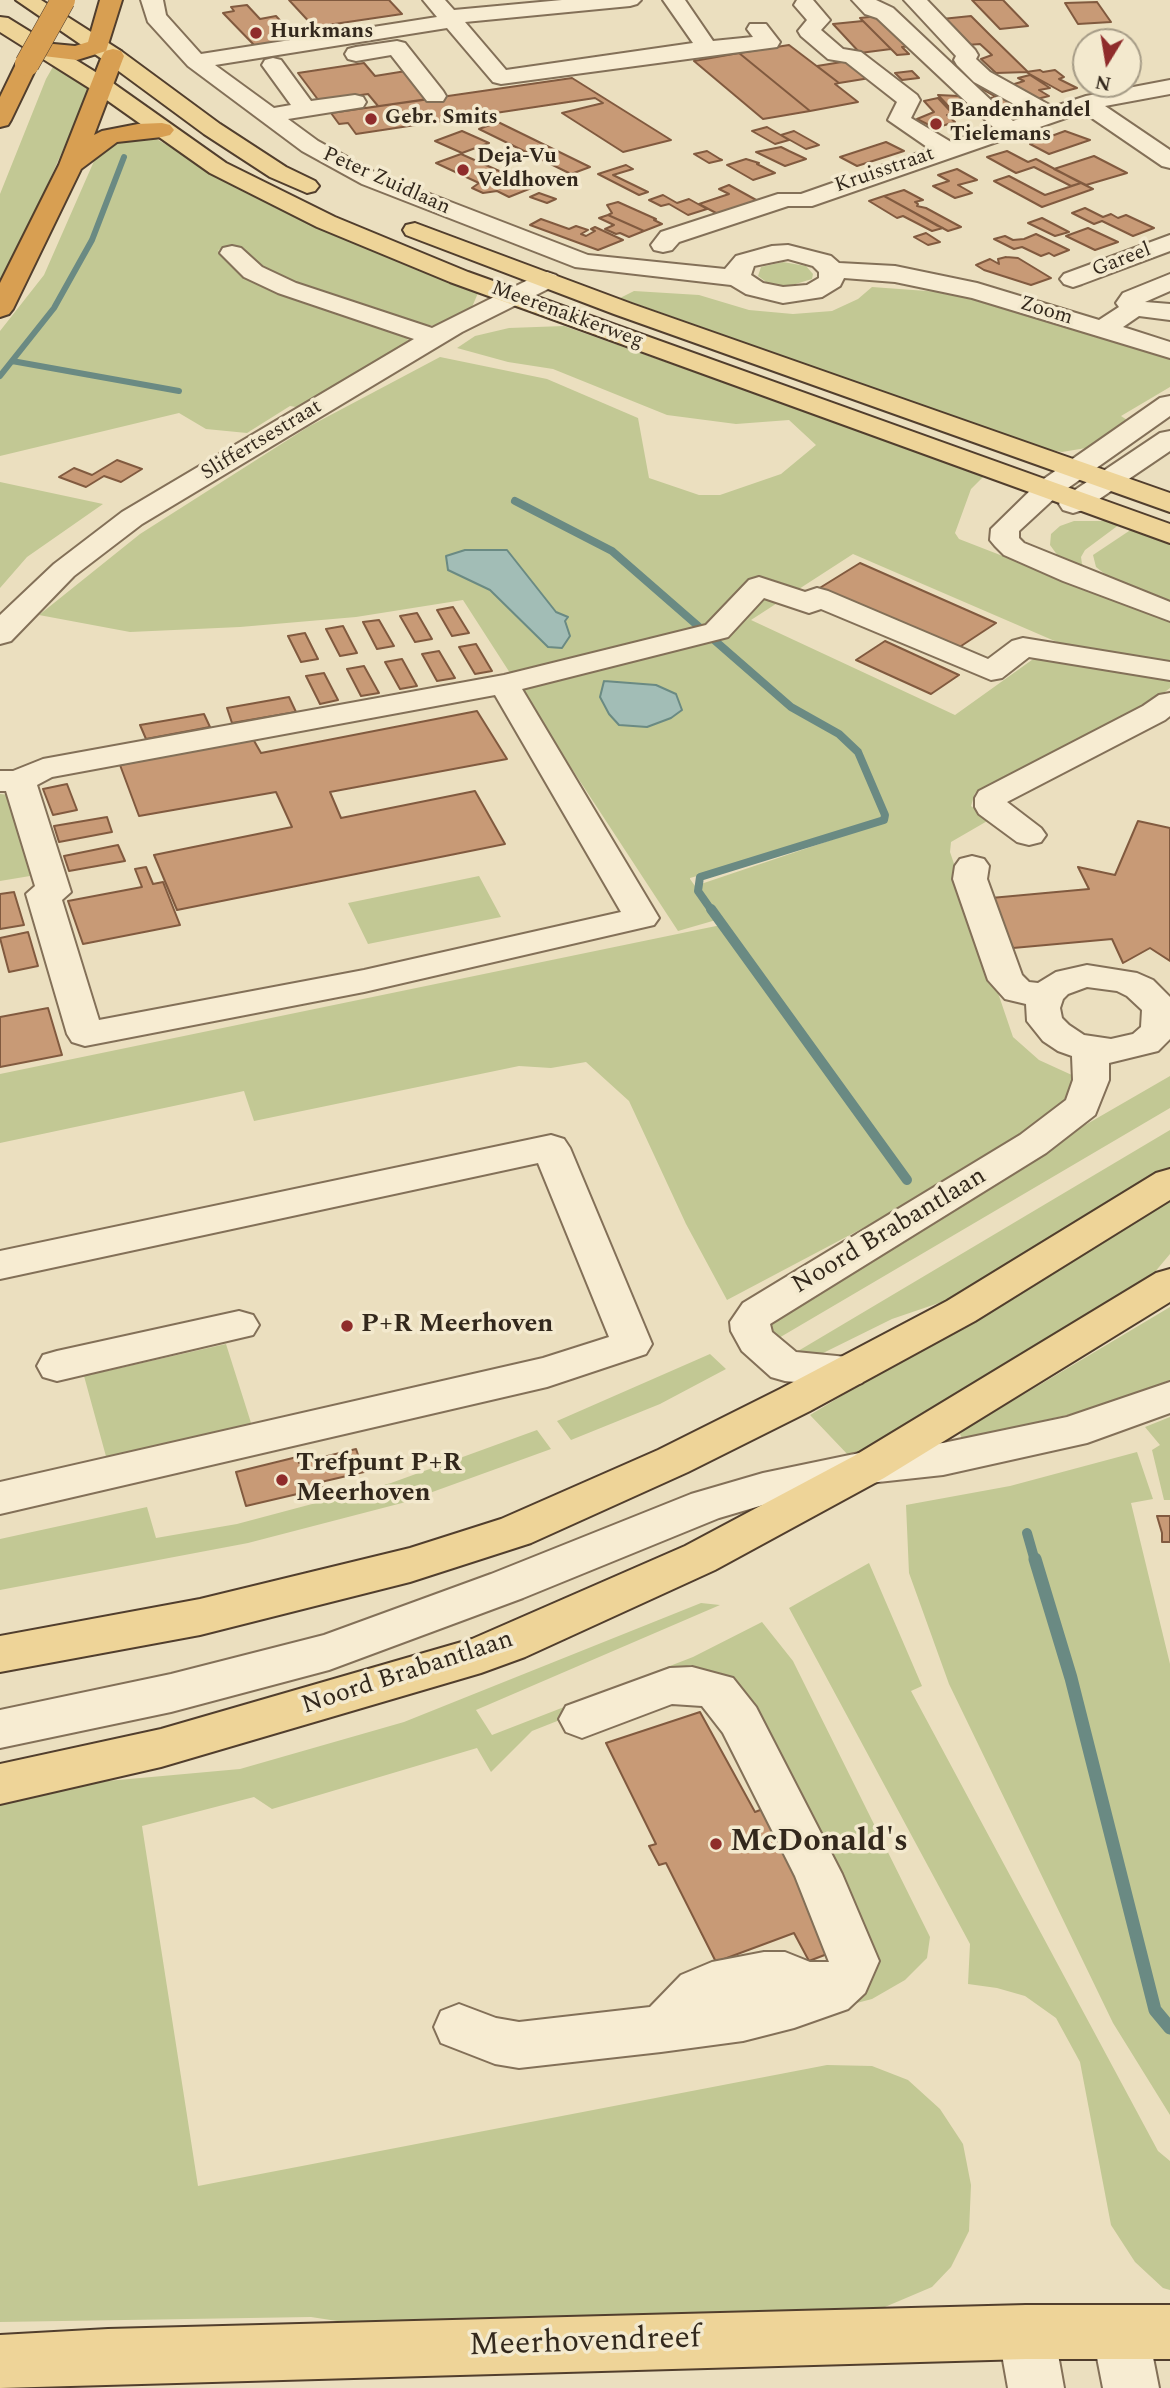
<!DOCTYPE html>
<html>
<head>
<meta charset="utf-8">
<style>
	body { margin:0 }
	#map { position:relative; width:1170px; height:2388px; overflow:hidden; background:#ebdfbf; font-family:Spectral,serif }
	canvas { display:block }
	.north { position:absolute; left:1072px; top:28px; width:70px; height:70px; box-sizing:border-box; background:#f3e9ce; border:2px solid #a69c87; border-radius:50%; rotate:191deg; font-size:19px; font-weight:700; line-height:28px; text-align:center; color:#33281c }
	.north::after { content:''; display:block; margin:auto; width:24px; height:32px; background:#8f2c2b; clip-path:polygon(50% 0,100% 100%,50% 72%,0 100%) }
</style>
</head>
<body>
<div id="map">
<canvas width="1170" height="2388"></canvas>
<div class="north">N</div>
</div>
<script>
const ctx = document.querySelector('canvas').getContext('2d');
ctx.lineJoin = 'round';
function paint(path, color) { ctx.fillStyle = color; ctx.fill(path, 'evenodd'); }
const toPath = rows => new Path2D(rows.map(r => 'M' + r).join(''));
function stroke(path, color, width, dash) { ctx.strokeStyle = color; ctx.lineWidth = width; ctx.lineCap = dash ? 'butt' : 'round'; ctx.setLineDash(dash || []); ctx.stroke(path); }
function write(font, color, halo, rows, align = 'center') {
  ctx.font = font + ' Spectral,serif'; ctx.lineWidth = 7; ctx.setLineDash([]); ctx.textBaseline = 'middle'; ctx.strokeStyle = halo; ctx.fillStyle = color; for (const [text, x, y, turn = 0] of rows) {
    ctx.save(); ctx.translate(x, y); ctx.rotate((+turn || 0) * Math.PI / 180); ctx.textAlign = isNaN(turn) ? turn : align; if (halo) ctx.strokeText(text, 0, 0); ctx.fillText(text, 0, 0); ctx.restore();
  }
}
paint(toPath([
	[54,65,91,87,0,291,0,194,46,79],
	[153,137,274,207,367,249,471,287,478,293,472,307,438,326,420,324,347,302,277,277,248,257,228,248,218,250,241,275,266,289,405,335,409,342,296,407,290,406,247,433,206,429,179,413,0,456,0,331,44,275,98,152,104,144],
	[783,262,806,266,813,274,812,279,789,286,769,284,758,276,761,267],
	[872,287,954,293,1158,353,1170,360,1170,387,1121,416,1130,422,1098,446,1062,452,1045,449,620,298,634,291,699,295,749,310,793,314,832,311,858,299],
	[564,326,985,475,971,489,955,533,959,539,1170,621,1170,688,1145,707,975,793,971,806,989,820,951,842,950,852,1013,1037,1039,1060,1074,1076,1101,1093,916,1200,727,1300,686,1224,629,1101,586,1062,551,1068,519,1066,254,1121,244,1091,0,1143,0,1074,721,925,716,920,678,931,515,682,614,650,510,673,463,600,356,617,240,627,130,632,39,615,140,534,308,427,440,357,547,379,638,418,649,478,699,495,720,495,781,474,816,445,789,420,736,424,667,415,553,369,508,362,457,348,475,336,509,328],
	[465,550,507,550,556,612,568,617,565,621,570,636,548,647,490,590],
	[853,554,1057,642,955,715,751,620],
	[864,829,695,886,690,879,690,878],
	[0,482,103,504,27,557,0,588],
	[1074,521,1106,521,1120,524,1085,550,1081,557,1082,564,1089,571,1073,566,1058,556,1050,545,1051,534,1060,526],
	[1132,529,1170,544,1170,603,1116,583,1096,567,1093,555],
	[0,794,11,795,30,876,0,881],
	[479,876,501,917,368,944,348,903],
	[1170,1076,1170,1108,772,1342,766,1334,772,1317,1035,1154],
	[1170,1130,1170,1171,971,1292,892,1319,815,1357,788,1357],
	[1170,1197,1170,1254,1143,1286,850,1457,810,1415],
	[1170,1307,1170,1380,1098,1408,962,1439,960,1434,964,1430],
	[226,1344,252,1426,107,1460,84,1376],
	[710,1354,726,1369,660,1404,571,1440,557,1421],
	[1170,1417,1170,1500,1164,1500,1152,1450,1160,1445,1145,1427],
	[537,1430,551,1449,402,1503,248,1543,0,1590,0,1539,147,1507,156,1538,237,1524,391,1483],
	[1137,1452,1153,1499,1131,1503,1170,1664,1170,2115,1113,2023,949,1684,909,1573,906,1505,1010,1486],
	[869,1563,922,1686,911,1691,1158,2151,1170,2161,1170,2290,1163,2288,1135,2262,1111,2225,1080,2062,1056,2018,1025,1996,997,1988,968,1984,970,1944,789,1608],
	[701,1603,720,1605,476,1710,492,1735,693,1657,762,1622,793,1661,930,1937,927,1958,905,1980,872,1999,822,2012,866,1980,742,1702,666,1678,532,1731,491,1772,477,1748,272,1809,254,1797,142,1826,198,2186,827,2065,872,2066,908,2080,940,2109,963,2144,971,2185,969,2231,951,2267,932,2287,866,2315,422,2334,311,2317,0,2322,0,1800,107,1781,240,1769,404,1722]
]), '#c2c894');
const water = toPath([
	[465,550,507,550,556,612,568,617,565,621,570,636,562,648,548,647,490,590,448,570,446,556,465,550],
	[604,681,656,685,676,694,682,710,671,718,647,727,619,725,609,714,600,697,604,681]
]);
paint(water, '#a2bdb6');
stroke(water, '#6a8a83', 2);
stroke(toPath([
	[12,361,179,391],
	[0,376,54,308,92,240,124,157]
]), '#6a8a83', 6);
stroke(toPath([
	[515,501,612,551,791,707,839,734,858,752,885,815,884,820,700,877,698,891,712,911]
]), '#6a8a83', 8);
stroke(toPath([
	[711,909,907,1180],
	[1027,1533,1035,1561]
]), '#6a8a83', 10);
stroke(toPath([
	[1035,1559,1071,1678,1155,2010,1170,2028]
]), '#6a8a83', 13);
const building = toPath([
	[289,0,389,0,402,14,314,27,289,0],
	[972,0,1003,0,1028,26,1000,29,972,0],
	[1097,2,1111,22,1078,24,1065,3,1097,2],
	[247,5,260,19,276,16,288,29,274,31,283,41,255,46,223,13,234,11,231,7,247,5],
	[878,16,914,46,902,47,909,54,897,55,860,18,878,16],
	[971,16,990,35,1028,72,996,73,981,59,992,55,980,44,967,45,942,19,971,16],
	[863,21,891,49,860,53,833,24,863,21],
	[789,45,839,83,835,84,858,102,810,111,739,53,789,45],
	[739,53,810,111,763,119,694,61,739,53],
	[848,61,870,78,839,83,817,66,848,61],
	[364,63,375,76,406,71,430,99,366,108,378,106,368,94,319,101,298,73,364,63],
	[1040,70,1043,72,1055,70,1064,77,1059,79,1077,88,1062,92,1026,72,1040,70],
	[912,71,919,78,902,80,895,73,912,71],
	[1030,75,1050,88,1039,90,1049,96,1033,100,1008,86,1024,81,1018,78,1030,75],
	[572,78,671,140,623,152,562,113,603,103,595,98,356,134,348,123,339,124,331,113,572,78],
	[991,87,1018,104,1001,108,985,99,996,97,982,89,991,87],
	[938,95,959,96,981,107,986,113,970,118,951,109,938,95],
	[938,98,953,114,947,115,955,122,935,128,917,119,934,112,924,101,938,98],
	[498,122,590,167,571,174,479,129,498,122],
	[767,127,789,140,775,144,752,131,767,127],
	[462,131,489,143,462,153,435,141,462,131],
	[794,131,819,145,806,149,781,135,794,131],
	[1065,131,1090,140,1049,154,1030,144,1065,131],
	[886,142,904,151,857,166,840,157,886,142],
	[781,147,789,151,806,159,785,166,756,152,781,147],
	[707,151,720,159,722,160,709,163,694,154,707,151],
	[1007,151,1028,162,1036,159,1081,183,1071,186,1034,167,1016,173,987,157,1007,151],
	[461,154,515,178,534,187,509,197,497,191,483,193,472,188,479,183,436,163,461,154],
	[1094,156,1127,173,1086,185,1054,169,1094,156],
	[746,159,759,163,757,164,775,173,753,180,727,165,746,159],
	[626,165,633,169,613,175,648,192,639,195,598,174,626,165],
	[957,169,977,180,958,185,972,193,955,198,933,186,949,181,938,175,957,169],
	[1009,176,1045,195,1081,183,1093,189,1042,207,994,181,1009,176],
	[729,185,758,201,718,214,699,204,729,194,719,189,729,185],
	[904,190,923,200,915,202,918,204,917,206,926,208,961,227,948,231,884,196,904,190],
	[539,193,556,199,547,203,530,197,539,193],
	[663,195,677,203,689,199,707,209,688,215,669,204,661,206,649,200,663,195],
	[884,196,936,225,943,228,932,231,903,216,897,218,869,201,884,196],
	[618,202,656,219,654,220,662,224,644,231,608,215,612,213,607,205,618,202],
	[1085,208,1103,217,1111,214,1118,218,1126,215,1154,228,1133,236,1102,221,1094,224,1072,213,1085,208],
	[608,215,644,231,629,237,620,233,616,234,605,229,614,225,599,218,608,215],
	[1042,218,1069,232,1055,236,1028,223,1042,218],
	[541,219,569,229,576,226,588,230,581,234,586,236,595,231,591,229,595,227,623,240,598,250,530,225,541,219],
	[1088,228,1118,242,1095,250,1066,236,1088,228],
	[926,233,940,242,928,245,914,237,926,233],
	[1036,234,1069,250,1054,256,1049,253,1041,256,1022,247,1014,249,994,239,1005,236,1013,240,1024,239,1036,234],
	[1006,257,1018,258,1051,278,1031,285,984,270,976,265,990,259,999,264,998,259,1006,257],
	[117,460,142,469,121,482,104,476,86,487,59,477,74,468,92,475,117,460],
	[860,563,996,623,955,650,818,589,860,563],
	[453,607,469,633,452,636,437,610,453,607],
	[417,613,432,639,415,642,400,616,417,613],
	[379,620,394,646,377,649,363,622,379,620],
	[343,626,357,653,340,656,326,629,343,626],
	[305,633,318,659,301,662,288,636,305,633],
	[885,641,959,675,931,694,856,660,885,641],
	[476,644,492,671,475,674,459,647,476,644],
	[439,651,455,678,437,681,422,654,439,651],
	[402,659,417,686,400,689,385,662,402,659],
	[364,666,379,693,361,696,347,669,364,666],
	[324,673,338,700,320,704,306,676,324,673],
	[289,697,296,712,232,723,227,708,289,697],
	[477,711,507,759,330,792,341,818,475,791,505,844,177,910,154,855,292,827,276,792,139,816,120,765,253,739,261,753,477,711],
	[204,714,210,727,146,739,140,725,204,714],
	[67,784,77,810,53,815,43,789,67,784],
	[107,817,112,832,59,842,54,826,107,817],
	[1138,821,1170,828,1170,961,1150,948,1123,963,1112,939,1013,948,991,898,1089,889,1078,867,1115,875,1138,821],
	[118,845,125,861,69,871,64,856,118,845],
	[146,867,153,884,163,882,180,925,83,944,68,901,142,887,135,869,146,867],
	[14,892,24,925,0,929,0,894,14,892],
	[28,932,38,966,9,972,0,938,28,932],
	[48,1008,62,1055,0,1067,0,1017,48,1008],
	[356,1449,364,1472,321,1482,323,1488,246,1506,236,1472,297,1457,299,1463,356,1449],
	[1157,1516,1170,1516,1170,1542,1162,1542,1162,1533,1157,1516],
	[700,1712,755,1812,768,1807,835,1951,809,1961,794,1933,716,1962,666,1863,659,1865,649,1846,656,1844,606,1743,700,1712]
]);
paint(building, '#c89a76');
stroke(building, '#815a3f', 2);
const minor = toPath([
	[141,0,163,0,166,15,201,54,437,17,423,0,445,0,454,10,562,0,641,0,637,4,630,6,465,22,506,70,693,43,663,0,685,0,713,41,753,37,747,29,750,24,766,24,780,42,777,47,501,84,493,82,447,28,215,65,274,108,291,105,262,65,265,60,273,58,281,60,311,101,355,95,363,97,366,102,363,107,288,119,318,141,378,174,588,255,725,269,736,256,772,246,788,245,831,256,839,263,895,266,977,283,1099,320,1119,307,1116,303,1123,293,1170,274,1170,291,1145,302,1170,304,1170,320,1139,316,1123,327,1170,342,1170,358,972,298,895,282,844,278,840,286,822,297,783,303,746,294,731,285,575,267,362,184,302,151,188,66,148,22,141,0],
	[788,259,813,266,819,272,819,278,807,285,783,287,763,283,751,275,754,266,788,259],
	[797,0,813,0,830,20,821,30,843,49,861,52,917,95,920,100,911,118,951,142,993,127,877,18,865,14,852,0,876,0,893,8,1013,121,1032,114,974,82,957,65,954,60,956,56,904,0,927,0,975,50,978,55,976,59,990,72,1053,107,1086,96,1170,80,1170,94,1105,106,1170,150,1170,168,1162,166,1083,112,812,206,788,206,679,242,672,250,663,252,654,250,651,245,661,232,778,194,801,194,930,149,888,120,897,102,846,62,828,59,801,36,798,31,807,20,794,5,797,0],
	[397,41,405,43,443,91,446,96,443,101,427,101,391,55,356,61,348,59,345,54,348,49,356,47,397,41],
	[1170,235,1170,251,1082,284,1073,287,1064,284,1060,279,1064,274,1170,235],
	[232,246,241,248,262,267,296,283,432,328,538,275,547,272,556,275,560,280,556,285,462,332,142,524,74,576,11,641,0,644,0,615,54,564,122,512,414,339,278,293,244,277,220,253,223,248,232,246],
	[1170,396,1170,416,1058,495,1019,531,1019,538,1024,543,1170,602,1170,621,1063,581,1004,555,995,546,990,540,991,529,1038,483,1160,398,1170,396],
	[1170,431,1170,451,1083,510,1073,513,1063,510,1059,504,1063,498,1160,433,1170,431],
	[759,577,805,592,817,588,828,591,988,659,1012,641,1023,638,1170,662,1170,680,1029,657,1002,678,991,680,821,609,809,613,764,598,728,637,522,689,659,918,654,925,364,992,85,1046,72,1042,67,1034,26,894,35,886,6,791,0,791,0,771,13,771,43,759,504,675,706,625,749,580,759,577],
	[495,695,621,912,364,970,99,1020,62,900,71,892,37,785,52,777,495,695],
	[1170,693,1170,716,1165,720,1007,802,1041,828,1046,835,1041,842,1029,845,1017,842,979,814,975,807,975,798,979,791,1143,706,1159,695,1170,693],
	[972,856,984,859,989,866,987,879,1022,975,1029,982,1038,983,1056,972,1087,965,1137,973,1153,980,1170,997,1170,1039,1158,1051,1109,1063,1109,1080,1095,1115,1046,1153,770,1324,772,1332,796,1352,847,1357,862,1361,868,1372,862,1383,847,1387,785,1381,771,1377,742,1351,731,1331,730,1322,743,1303,1020,1135,1066,1100,1073,1080,1072,1056,1058,1051,1043,1041,1027,1021,1026,1004,1005,999,988,980,953,879,955,866,960,859,972,856],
	[1087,987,1117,991,1127,996,1142,1010,1141,1027,1133,1034,1111,1039,1084,1035,1069,1025,1062,1018,1060,1008,1063,999,1068,994,1087,987],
	[551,1135,564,1139,570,1148,652,1344,646,1354,547,1387,0,1514,0,1482,543,1358,609,1337,538,1163,0,1279,0,1251,551,1135],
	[239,1311,253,1315,259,1325,253,1335,57,1381,43,1377,37,1366,43,1355,57,1351,239,1311],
	[1170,1382,1170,1413,1087,1443,943,1475,869,1483,763,1505,719,1518,523,1598,329,1670,171,1712,0,1748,0,1710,171,1674,324,1635,491,1574,691,1494,763,1473,869,1451,943,1443,1067,1417,1170,1382],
	[692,1667,733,1678,756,1707,842,1874,879,1961,865,1993,848,2009,794,2028,743,2041,661,2052,519,2068,495,2064,441,2043,434,2027,441,2011,459,2004,496,2018,519,2022,650,2007,681,1975,712,1962,764,1952,785,1952,810,1962,829,1962,795,1876,723,1733,702,1706,672,1704,582,1738,566,1732,559,1719,566,1706,670,1668,692,1667],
	[1026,2305,1045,2313,1054,2332,1064,2388,1008,2388,998,2332,1007,2313,1026,2305],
	[1120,2305,1139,2313,1148,2332,1159,2388,1103,2388,1092,2332,1101,2313,1120,2305]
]);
const major = toPath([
	[16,0,41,0,121,51,220,124,286,167,315,181,319,186,315,191,307,193,270,177,204,134,105,61,16,0],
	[0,17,8,18,110,81,226,163,335,217,468,272,1170,524,1170,543,450,282,317,227,210,173,94,91,0,32,0,17],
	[415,223,632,304,1170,493,1170,512,614,314,406,235,403,230,406,225,415,223],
	[1170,1169,1170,1200,975,1321,810,1411,688,1472,531,1543,410,1582,200,1635,0,1672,0,1636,200,1599,410,1548,501,1519,658,1450,780,1389,947,1301,1156,1173,1170,1169],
	[1170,1269,1170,1302,884,1478,715,1570,525,1657,481,1673,161,1767,0,1804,0,1764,161,1729,472,1639,685,1546,854,1456,1156,1273,1170,1269],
	[1026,2305,1170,2305,1170,2359,1026,2359,0,2388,0,2335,108,2329,1026,2305]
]);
const highway = toPath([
	[100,0,122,0,106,51,77,60,35,55,32,50,35,45,43,43,75,46,88,42,100,0],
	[113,49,121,51,124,56,94,135,102,131,138,124,162,123,170,125,174,130,170,135,162,137,117,142,81,169,13,309,9,314,0,317,0,283,59,165,102,56,105,51,113,49],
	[27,57,35,59,38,64,11,120,8,125,0,127,0,97,16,64,19,59,27,57]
]);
stroke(minor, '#837058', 4);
stroke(major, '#513e2d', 4);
stroke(highway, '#513e2d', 4);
paint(minor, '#f7ecd2');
paint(major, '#eed498');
paint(highway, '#d89f52');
const highwayBridge = toPath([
	[27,64,63,0]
]);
stroke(highwayBridge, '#513e2d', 25, []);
stroke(highwayBridge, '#d89f52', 24);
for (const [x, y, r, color] of [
	[256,33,7,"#8f2c2b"],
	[371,119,7,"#8f2c2b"],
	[936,124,7,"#8f2c2b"],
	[463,170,7,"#8f2c2b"],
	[347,1326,7,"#8f2c2b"],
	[282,1480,7,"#8f2c2b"],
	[716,1844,7,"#8f2c2b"]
]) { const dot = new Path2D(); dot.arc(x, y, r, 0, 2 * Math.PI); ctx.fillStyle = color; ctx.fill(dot); stroke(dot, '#f3e9ce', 2.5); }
write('bold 21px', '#33281c', '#f3e9ce', [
	["Hurkmans",270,33],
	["Bandenhandel",950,112],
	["Tielemans",950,136],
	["Gebr. Smits",385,119],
	["Deja-Vu",477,158],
	["Veldhoven",477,182]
], 'left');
write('21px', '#33281c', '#f3e9ce', [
	["Kruisstraat",885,171,-19],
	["Peter Zuidlaan",386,182,24],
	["Gareel",1122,261,-21],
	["Zoom",1046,312,17],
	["Meerenakkerweg",567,316,20],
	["Sliffertsestraat",262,441,-31]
]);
write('26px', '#33281c', '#f3e9ce', [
	["Noord Brabantlaan",890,1232,-31],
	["Noord Brabantlaan",408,1674,-18]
]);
write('bold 26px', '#33281c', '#f3e9ce', [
	["P+R Meerhoven",361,1326],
	["Trefpunt P+R",296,1465],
	["Meerhoven",296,1495]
], 'left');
write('bold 32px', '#33281c', '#f3e9ce', [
	["McDonald's",730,1844]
], 'left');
write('32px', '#33281c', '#f3e9ce', [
	["Meerhovendreef",585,2344,-2]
]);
</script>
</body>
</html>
